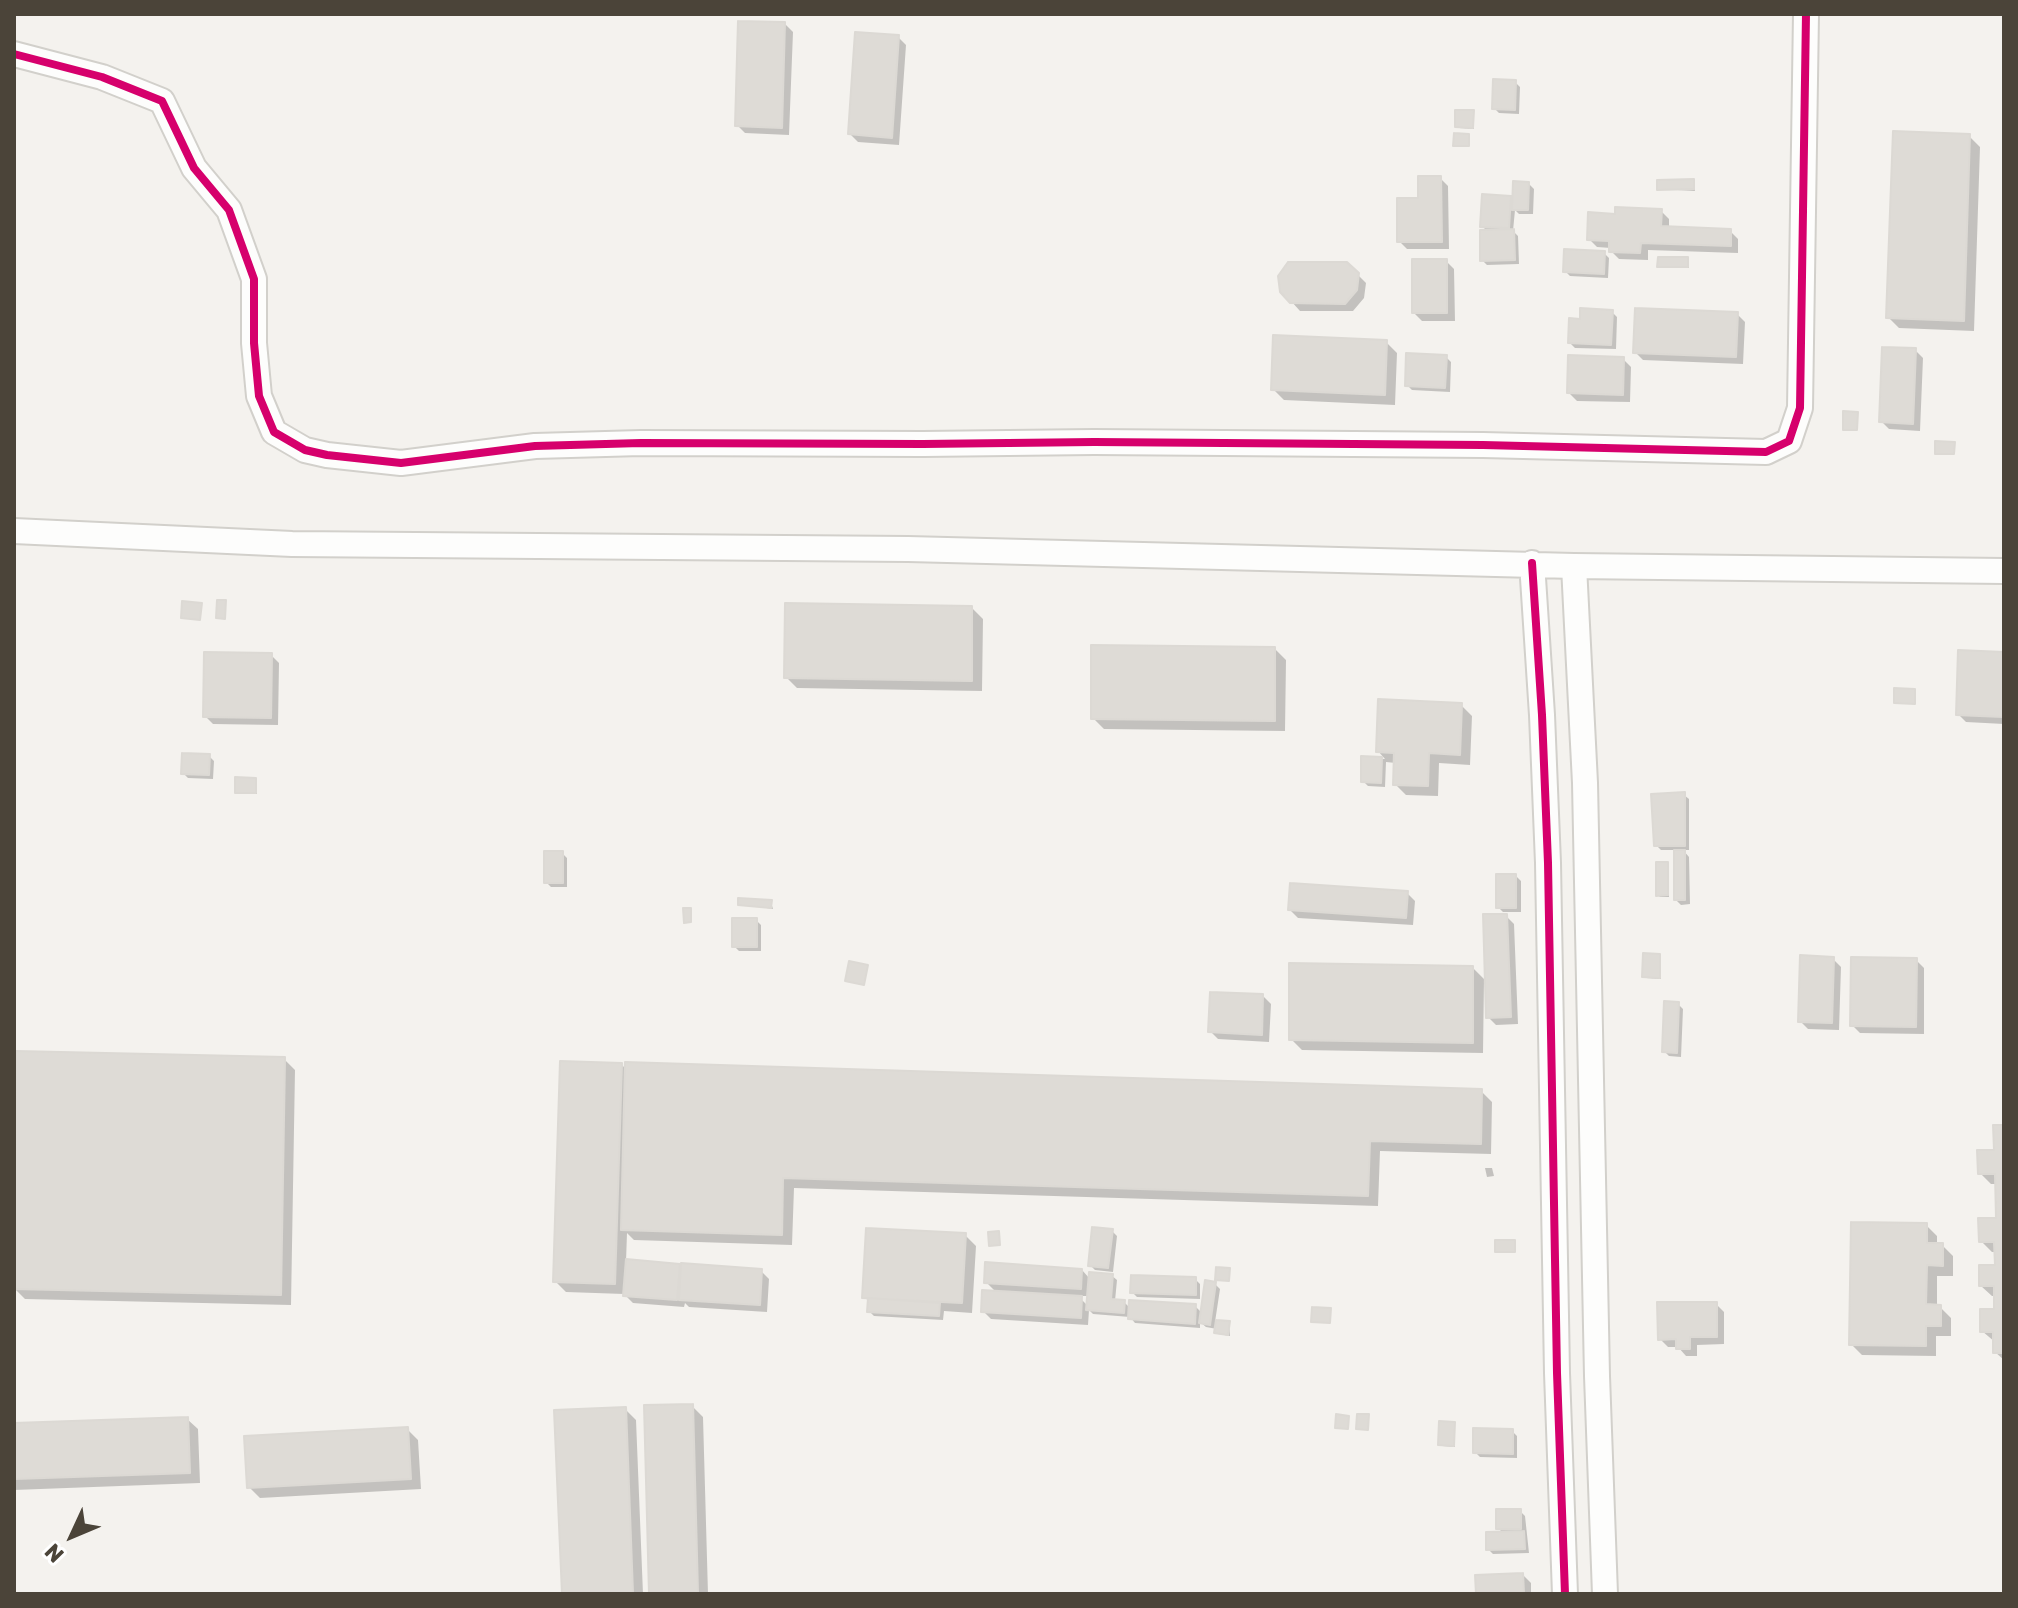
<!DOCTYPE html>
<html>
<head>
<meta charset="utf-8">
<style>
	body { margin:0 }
	#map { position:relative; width:2018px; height:1608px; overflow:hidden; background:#f4f2ee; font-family:Rubik,sans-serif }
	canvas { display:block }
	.frame { position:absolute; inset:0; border:16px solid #4b4439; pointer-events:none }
	.north { position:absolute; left:32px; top:1496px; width:80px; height:80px; -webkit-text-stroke:6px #fff; paint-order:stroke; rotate:226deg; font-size:22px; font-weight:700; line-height:32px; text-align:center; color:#4b4439 }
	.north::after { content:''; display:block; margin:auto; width:28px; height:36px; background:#4b4439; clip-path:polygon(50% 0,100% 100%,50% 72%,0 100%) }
</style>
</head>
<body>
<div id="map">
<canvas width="2018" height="1608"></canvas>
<div class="frame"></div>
<div class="north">N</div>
</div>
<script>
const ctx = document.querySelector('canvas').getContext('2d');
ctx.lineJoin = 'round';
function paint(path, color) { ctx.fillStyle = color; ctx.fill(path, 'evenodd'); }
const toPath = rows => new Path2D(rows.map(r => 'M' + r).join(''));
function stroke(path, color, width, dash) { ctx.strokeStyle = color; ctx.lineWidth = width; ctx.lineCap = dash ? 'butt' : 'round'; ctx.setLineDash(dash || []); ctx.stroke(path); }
paint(toPath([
	[785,24,793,32,789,135,745,133,737,125],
	[898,37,906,45,899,145,858,142,850,134],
	[1515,82,1520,87,1519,114,1499,113,1494,108],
	[1473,112,1474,129,1459,128,1457,127],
	[1969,136,1980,147,1974,331,1899,328,1888,317],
	[1440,178,1448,186,1449,249,1407,249,1399,241,1420,200],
	[1693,181,1695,191,1659,189],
	[1529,184,1534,189,1533,214,1519,214,1515,210,1513,231,1518,236,1519,264,1487,265,1482,260,1488,232,1482,226,1510,198,1514,202],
	[1661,211,1669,219,1669,228,1730,231,1738,239,1738,253,1648,250,1648,260,1619,259,1611,251,1611,248,1597,247,1589,239,1617,216],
	[1604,253,1609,258,1608,278,1570,276,1565,271],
	[1687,260,1689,268,1659,266],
	[1446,261,1454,269,1455,321,1422,321,1414,313],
	[1358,275,1366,283,1364,298,1353,311,1300,311,1282,291],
	[1612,312,1617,317,1616,349,1575,348,1570,343,1582,321],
	[1737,314,1745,322,1743,364,1643,360,1635,352],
	[1386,342,1397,353,1395,405,1284,400,1273,389],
	[1915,350,1923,358,1920,431,1889,429,1881,421],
	[1446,357,1451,362,1450,392,1412,390,1407,385],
	[1623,359,1631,367,1630,402,1577,401,1569,393],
	[972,608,983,619,982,691,797,688,786,677],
	[1275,649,1286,660,1285,731,1104,729,1093,718],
	[2004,654,2004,724,1966,722,1958,714],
	[271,655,279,663,278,725,213,724,205,716],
	[1461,705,1472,716,1470,765,1439,763,1438,796,1406,795,1395,784,1396,763,1386,762,1385,787,1368,786,1363,781,1363,758,1385,759,1378,751],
	[209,756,214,761,213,779,188,778,183,773],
	[255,779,257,794,237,792],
	[1684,795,1689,799,1689,850,1683,850,1689,857,1690,904,1681,905,1676,900,1676,850,1661,850,1656,845],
	[562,853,567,858,567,887,551,887,546,882],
	[1667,864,1669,897,1660,897,1658,895],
	[1516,876,1521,881,1521,912,1503,912,1498,907],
	[1407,893,1415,901,1413,925,1298,918,1290,910],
	[771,902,773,909,740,904],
	[1506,916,1514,924,1518,1024,1496,1025,1488,1017],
	[756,920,761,925,761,951,739,951,734,946],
	[1659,956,1661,979,1646,978,1644,976],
	[1833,959,1841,967,1839,1030,1808,1029,1800,1021],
	[1916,960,1924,968,1924,1034,1860,1033,1852,1025],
	[1473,968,1484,979,1483,1053,1302,1050,1291,1039],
	[1263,996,1271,1004,1269,1042,1218,1039,1210,1031],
	[1678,1004,1683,1009,1681,1057,1669,1056,1664,1051],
	[18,1053,284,1059,295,1070,291,1305,25,1299,14,1288],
	[622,1065,627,1070,1481,1091,1492,1102,1491,1154,1380,1151,1378,1206,794,1188,792,1245,634,1240,627,1233,626,1262,679,1266,683,1270,761,1271,769,1279,767,1312,689,1307,685,1303,684,1307,633,1303,624,1294,566,1292,555,1281],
	[2004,1127,2004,1360,1995,1352,1995,1342,1982,1331,1996,1311,1996,1296,1992,1296,1981,1286,1997,1267,1997,1252,1992,1252,1981,1241,1998,1220,1997,1184,1991,1184,1980,1173,1996,1152],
	[1485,1168,1492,1168,1494,1176,1487,1177],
	[1926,1225,1937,1236,1937,1245,1942,1245,1953,1256,1953,1276,1937,1276,1937,1307,1940,1307,1951,1318,1951,1336,1936,1336,1936,1356,1862,1355,1851,1344],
	[1112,1231,1117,1236,1113,1272,1095,1270,1090,1265],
	[965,1235,976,1246,972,1313,944,1311,943,1320,874,1316,869,1311,870,1302,864,1297],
	[1082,1270,1090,1279,1111,1275,1117,1280,1115,1301,1124,1302,1131,1309,1195,1306,1202,1313,1215,1284,1220,1289,1215,1322,1229,1323,1230,1336,1218,1334,1217,1329,1206,1327,1200,1322,1200,1328,1135,1323,1130,1317,1093,1314,1089,1310,1088,1325,991,1319,983,1311,997,1293,986,1282],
	[1078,1296,1089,1296,1088,1306],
	[1195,1279,1200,1284,1200,1299,1137,1297,1132,1292],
	[1716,1304,1724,1312,1724,1344,1697,1345,1697,1356,1686,1356,1678,1347,1668,1347,1660,1339],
	[692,1406,703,1417,708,1594,651,1594],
	[625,1409,636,1420,643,1594,564,1594],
	[187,1419,198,1429,200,1483,14,1490,14,1425],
	[1455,1424,1455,1447,1442,1446,1440,1444],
	[407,1429,418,1440,421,1489,260,1498,249,1487],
	[1512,1431,1517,1436,1517,1458,1480,1457,1475,1452],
	[1520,1511,1525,1516,1529,1553,1493,1554,1488,1549,1504,1534,1498,1528],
	[1523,1575,1531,1583,1531,1594,1478,1594]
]), '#0003');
const building = toPath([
	[738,21,785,22,782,128,735,126,738,21],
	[855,32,899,35,892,138,848,134,855,32],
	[1493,79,1516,80,1515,110,1492,109,1493,79],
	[1455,110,1474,110,1473,128,1455,127,1455,110],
	[1893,131,1970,134,1964,321,1886,318,1893,131],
	[1454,133,1469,134,1469,146,1453,146,1454,133],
	[1418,176,1441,176,1442,242,1397,242,1397,198,1418,198,1418,176],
	[1694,179,1694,189,1657,190,1657,180,1694,179],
	[1513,181,1529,182,1528,210,1512,210,1513,181],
	[1482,194,1511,196,1509,228,1480,227,1482,194],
	[1615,207,1662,209,1661,226,1731,229,1731,246,1641,243,1640,253,1609,252,1609,241,1587,240,1588,212,1615,214,1615,207],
	[1514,229,1515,260,1480,261,1480,230,1514,229],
	[1564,249,1605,251,1604,274,1563,272,1564,249],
	[1658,257,1688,257,1688,267,1657,267,1658,257],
	[1412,259,1447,259,1447,313,1412,313,1412,259],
	[1288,262,1347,262,1359,273,1357,290,1345,304,1290,303,1280,292,1278,276,1288,262],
	[1580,308,1613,310,1611,345,1568,343,1569,318,1580,319,1580,308],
	[1635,308,1738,312,1736,357,1633,353,1635,308],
	[1273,335,1387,340,1385,395,1271,390,1273,335],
	[1882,347,1916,348,1913,424,1879,422,1882,347],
	[1406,353,1447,355,1445,388,1405,386,1406,353],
	[1568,355,1624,357,1623,395,1567,393,1568,355],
	[1843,411,1858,412,1857,430,1843,430,1843,411],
	[1935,441,1955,442,1954,454,1935,454,1935,441],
	[217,600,226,600,225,619,216,618,217,600],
	[182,601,202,603,200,620,181,618,182,601],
	[785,603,972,606,972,681,784,678,785,603],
	[1091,645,1275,647,1275,721,1091,719,1091,645],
	[1958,650,2004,652,2004,717,1956,715,1958,650],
	[204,652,272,653,271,718,203,717,204,652],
	[1894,688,1915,689,1915,704,1894,703,1894,688],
	[1378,699,1462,703,1460,755,1429,753,1428,786,1393,785,1394,753,1376,752,1378,699],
	[182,753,210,754,209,775,181,774,182,753],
	[1361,756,1382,757,1381,783,1361,782,1361,756],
	[235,777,256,778,256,793,235,793,235,777],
	[1685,792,1685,846,1654,846,1651,794,1685,792],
	[1674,850,1685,850,1685,900,1674,900,1674,850],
	[544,851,563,851,563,883,544,883,544,851],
	[1656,862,1668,862,1668,895,1656,896,1656,862],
	[1496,874,1516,874,1516,908,1496,908,1496,874],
	[1290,883,1408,891,1406,918,1288,910,1290,883],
	[738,898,772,900,771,908,738,905,738,898],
	[683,908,691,908,691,922,684,923,683,908],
	[1483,914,1507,914,1511,1017,1486,1018,1483,914],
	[732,918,757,918,757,947,732,947,732,918],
	[1643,953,1660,954,1660,978,1642,977,1643,953],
	[1800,955,1834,957,1832,1023,1798,1022,1800,955],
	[1851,957,1917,958,1916,1027,1850,1026,1851,957],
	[849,961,868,965,864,985,845,981,849,961],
	[1289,963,1473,966,1473,1043,1289,1040,1289,963],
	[1210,992,1263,994,1262,1035,1208,1032,1210,992],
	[1664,1001,1679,1002,1677,1053,1662,1052,1664,1001],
	[16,1051,285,1057,281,1295,14,1289,16,1051],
	[560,1061,622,1063,615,1284,553,1282,560,1061],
	[625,1062,1482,1089,1481,1144,1370,1141,1368,1196,783,1178,782,1235,621,1230,625,1062],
	[1993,1125,2004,1125,2004,1353,1993,1353,1993,1332,1980,1332,1980,1309,1994,1309,1994,1286,1979,1286,1979,1265,1995,1265,1994,1242,1979,1242,1978,1218,1996,1218,1995,1174,1978,1174,1977,1150,1994,1150,1993,1125],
	[1851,1222,1927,1223,1927,1243,1943,1243,1943,1266,1927,1265,1926,1304,1941,1305,1941,1326,1926,1326,1926,1346,1849,1345,1851,1222],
	[1092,1227,1113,1229,1108,1268,1088,1266,1092,1227],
	[866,1228,966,1233,962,1303,862,1298,866,1228],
	[999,1231,1000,1245,989,1246,988,1232,999,1231],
	[1495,1240,1515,1240,1515,1252,1495,1252,1495,1240],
	[626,1259,680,1264,677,1300,623,1296,626,1259],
	[985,1262,1082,1269,1081,1289,984,1283,985,1262],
	[681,1263,762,1269,760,1305,679,1300,681,1263],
	[1216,1267,1230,1268,1229,1281,1215,1280,1216,1267],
	[1089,1272,1113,1274,1111,1299,1125,1300,1124,1313,1086,1310,1089,1272],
	[1131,1275,1196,1277,1196,1295,1130,1293,1131,1275],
	[1205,1280,1216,1282,1210,1325,1199,1323,1205,1280],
	[982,1290,1082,1296,1081,1318,981,1312,982,1290],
	[868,1298,940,1303,939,1316,867,1312,868,1298],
	[1129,1300,1196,1304,1195,1324,1128,1319,1129,1300],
	[1657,1302,1717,1302,1717,1337,1690,1337,1690,1349,1676,1349,1676,1339,1658,1340,1657,1302],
	[1312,1307,1331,1308,1330,1323,1311,1322,1312,1307],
	[1216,1320,1230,1321,1228,1335,1214,1333,1216,1320],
	[693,1404,698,1594,649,1594,644,1405,693,1404],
	[626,1407,633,1594,562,1594,554,1410,626,1407],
	[1336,1414,1349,1416,1348,1429,1335,1428,1336,1414],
	[1357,1414,1369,1414,1368,1430,1356,1429,1357,1414],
	[188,1417,190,1473,14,1479,14,1423,188,1417],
	[1439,1421,1455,1422,1454,1446,1438,1445,1439,1421],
	[408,1427,411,1479,247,1488,244,1436,408,1427],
	[1473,1428,1513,1429,1513,1454,1473,1453,1473,1428],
	[1496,1509,1521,1509,1521,1529,1496,1529,1496,1509],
	[1524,1531,1525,1549,1486,1550,1486,1532,1524,1531],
	[1523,1573,1524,1594,1476,1594,1475,1575,1523,1573]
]);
paint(building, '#dedbd6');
stroke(building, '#dcd9d4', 2);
const minor = toPath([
	[14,54,102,77,162,101,194,168,229,210,254,279,254,343,259,396,274,432,305,450,327,455,401,463,535,446,641,443,923,444,1094,442,1483,445,1766,452,1789,441,1800,408,1806,14],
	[14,531,292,544,908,549,1574,566,2004,571],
	[1532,563,1542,715,1548,863,1557,1373,1565,1594],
	[1574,566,1585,783,1597,1376,1605,1594]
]);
stroke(minor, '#d2d0cb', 28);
stroke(minor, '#fdfdfc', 24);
stroke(toPath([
	[14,54,102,77,162,101,194,168,229,210,254,279,254,343,259,396,274,432,305,450,327,455,401,463,535,446,641,443,923,444,1094,442,1483,445,1766,452,1789,441,1800,408,1806,14],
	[1532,563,1542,715,1548,863,1557,1373,1565,1594]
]), '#d6006c', 8);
</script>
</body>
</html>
